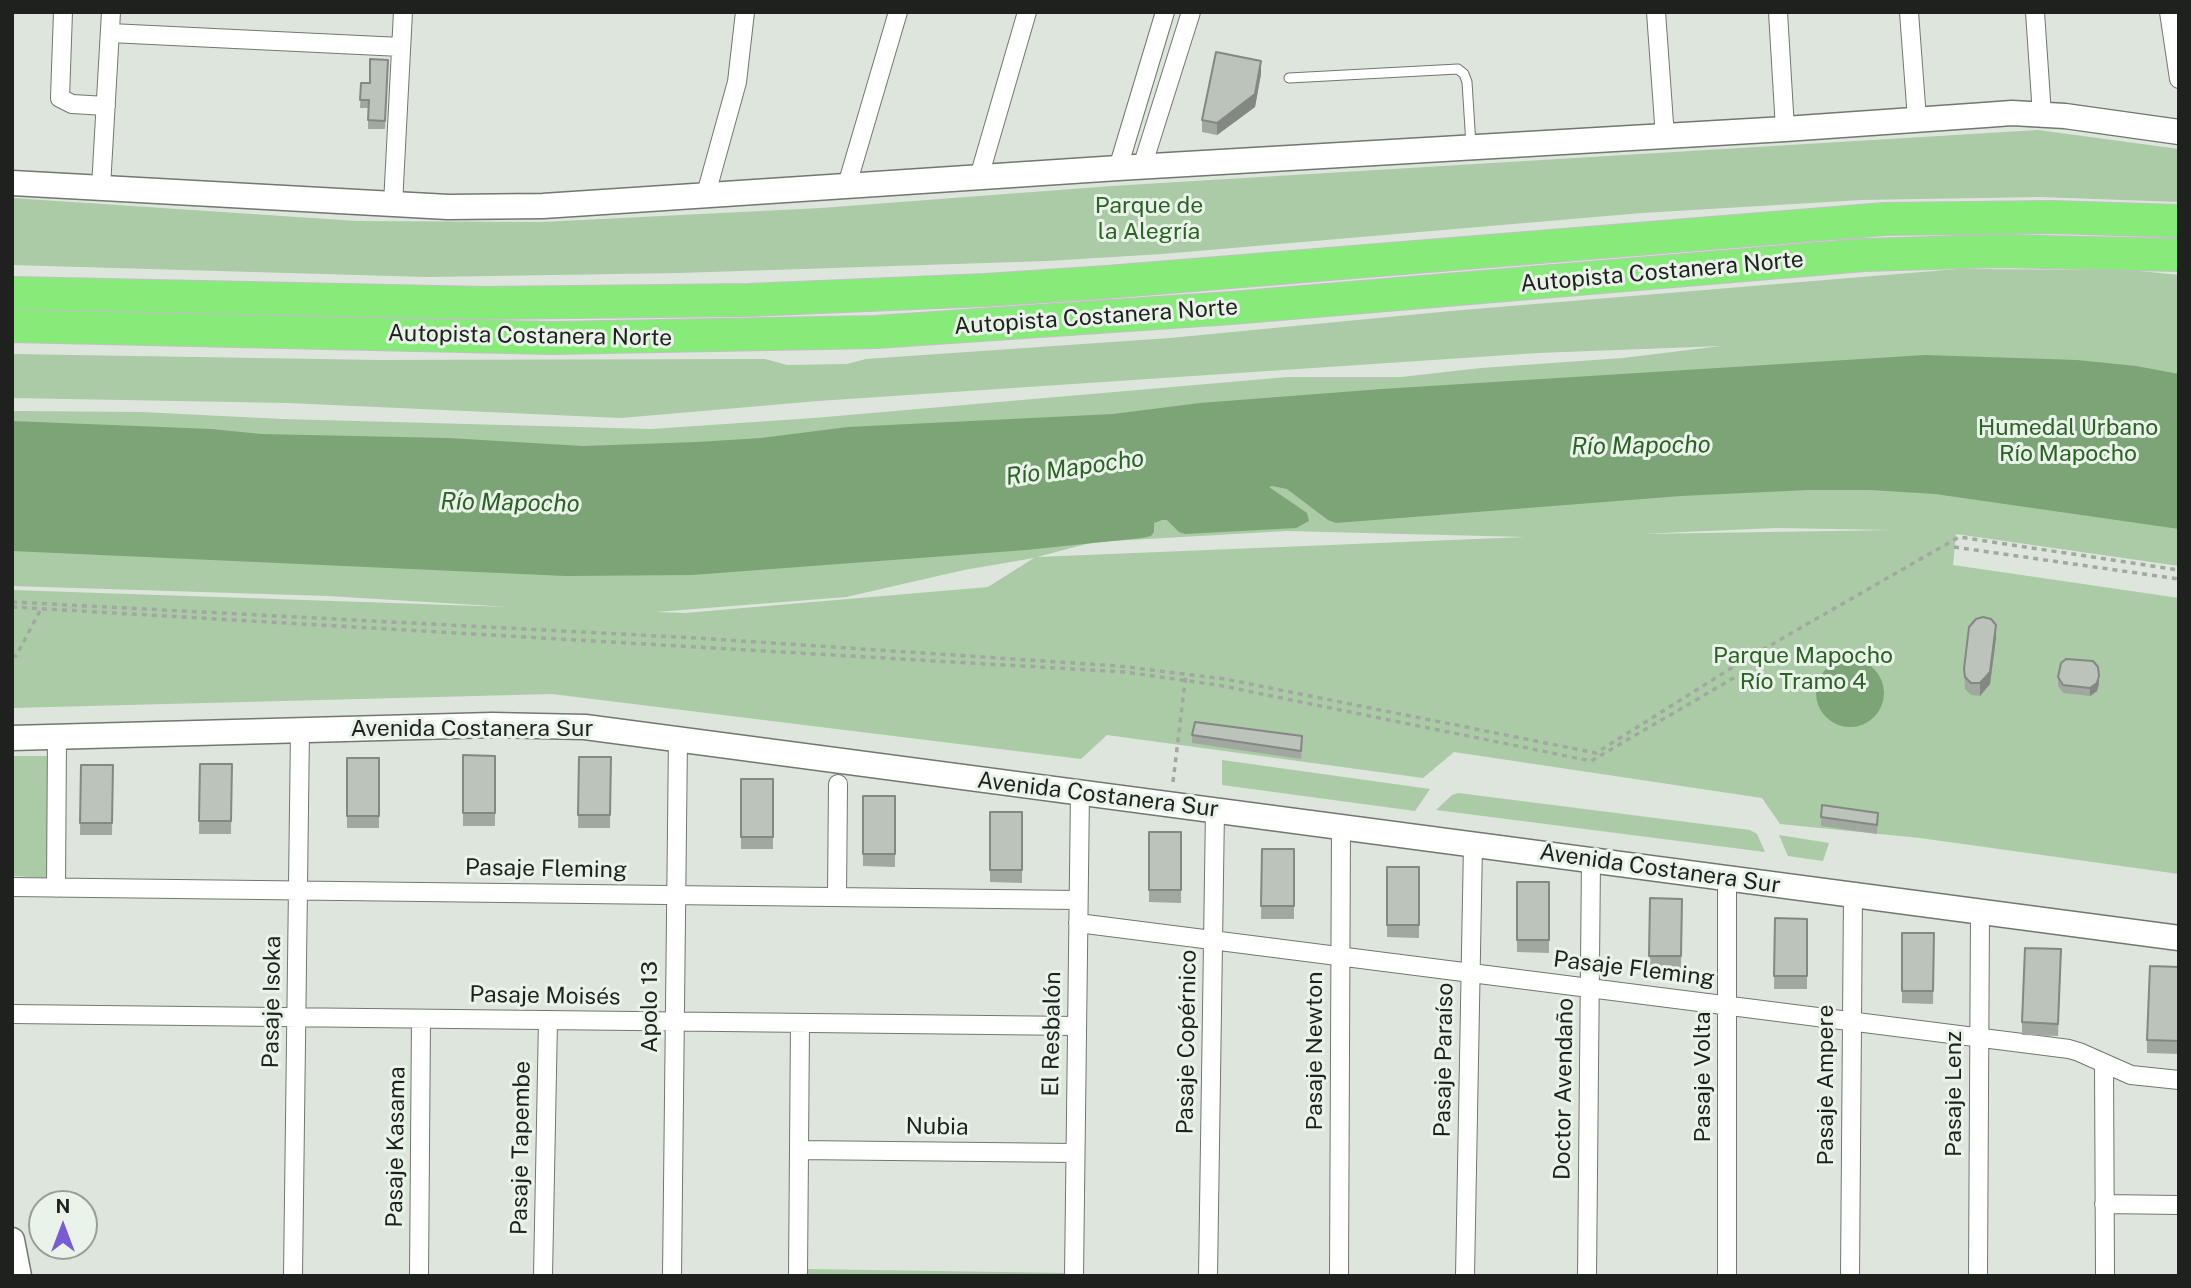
<!DOCTYPE html>
<html>
<head>
<meta charset="utf-8">
<style>
	body { margin:0 }
	#map { position:relative; width:2191px; height:1288px; overflow:hidden; background:#dde5dc; font-family:"Public Sans",sans-serif }
	canvas { display:block }
	.frame { position:absolute; inset:0; border:14px solid #1e211e; pointer-events:none }
	.north { position:absolute; left:28px; top:1190px; width:70px; height:70px; box-sizing:border-box; background:#eaf3e9; border:2px solid #989f98; border-radius:50%; rotate:0deg; font-size:19px; font-weight:700; line-height:28px; text-align:center; color:#1e211e }
	.north::after { content:''; display:block; margin:auto; width:24px; height:32px; background:#7a5bd5; clip-path:polygon(50% 0,100% 100%,50% 72%,0 100%) }
</style>
</head>
<body>
<div id="map">
<canvas width="2191" height="1288"></canvas>
<div class="frame"></div>
<div class="north">N</div>
</div>
<script>
const ctx = document.querySelector('canvas').getContext('2d');
ctx.lineJoin = 'round';
function paint(path, color) { ctx.fillStyle = color; ctx.fill(path, 'evenodd'); }
const toPath = rows => new Path2D(rows.map(r => 'M' + r).join(''));
function stroke(path, color, width, dash) { ctx.strokeStyle = color; ctx.lineWidth = width; ctx.lineCap = dash ? 'butt' : 'round'; ctx.setLineDash(dash || []); ctx.stroke(path); }
function write(font, color, halo, rows, align = 'center') {
  ctx.font = font + ' "Public Sans",sans-serif'; ctx.lineWidth = 6; ctx.setLineDash([]); ctx.textBaseline = 'middle'; ctx.strokeStyle = halo; ctx.fillStyle = color; for (const [text, x, y, turn = 0] of rows) {
    ctx.save(); ctx.translate(x, y); ctx.rotate((+turn || 0) * Math.PI / 180); ctx.textAlign = isNaN(turn) ? turn : align; if (halo) ctx.strokeText(text, 0, 0); ctx.fillText(text, 0, 0); ctx.restore();
  }
}
paint(toPath([
	[2038,130,2179,149,2179,202,2040,197,1861,200,1642,213,1162,254,1047,261,679,273,427,277,12,265,12,198,357,221,542,222,821,208,1112,186],
	[1958,269,2130,270,2179,275,2179,566,1956,534,1953,565,2179,598,2179,874,1920,838,1780,824,1762,798,1454,752,1423,778,1107,735,1081,759,552,694,12,708,12,590,509,607,328,596,12,586,12,411,141,412,282,419,651,429,814,418,1288,377,1401,377,1481,368,1623,358,1721,346,1538,353,818,401,621,418,288,403,12,398,12,354,378,360,765,359,787,365,847,364,866,359,1170,338,1451,311],
	[1776,528,1893,530,1644,534,1683,532],
	[1287,531,1525,537,1037,557,1094,542],
	[1034,558,988,587,685,613,656,612,846,597,964,570],
	[12,756,50,756,49,878,12,876],
	[1222,760,1430,789,1415,811,1222,785],
	[1458,793,1750,830,1757,834,1765,852,1436,810,1452,795],
	[1779,835,1829,843,1823,861,1788,856],
	[806,1269,1066,1273,1066,1276,806,1276]
]), '#aacba5');
paint(toPath([
	[1925,355,2077,360,2136,366,2179,374,2179,529,1935,494,1871,490,1808,490,1681,496,1336,523,1328,520,1287,489,1272,486,1269,487,1307,513,1309,521,1296,528,1185,534,1179,532,1167,520,1162,520,1154,523,1154,532,1151,536,1142,538,1026,550,692,575,566,576,12,551,12,421,211,429,261,434,448,438,583,446,697,442,761,438,848,427,1113,414,1200,403,1382,389],
	'1816 693a34 34 0 1 1 68 0a34 34 0 1 1-68 0Z'
]), '#7ca476');
const lane = toPath([
	[1289,78,1458,69,1464,74,1467,82,1471,145]
]);
const street = toPath([
	[63,12,60,98,72,104,106,106],
	[1656,12,1665,137],
	[1778,12,1785,129],
	[1909,12,1917,119],
	[2035,12,2042,115],
	[2169,12,2179,79],
	[110,33,401,47],
	[1142,167,1191,12],
	[1118,168,1165,12],
	[979,177,1027,12],
	[847,185,898,12],
	[101,187,111,12],
	[706,194,737,82,745,12],
	[393,204,403,12],
	[1727,878,1727,1276],
	[12,887,1078,900],
	[56,888,57,737],
	[837,897,838,784],
	[1078,923,2069,1049,2079,1052,2131,1075,2179,1080],
	[12,1014,1077,1026],
	[2104,1063,2105,1276],
	[799,1150,1075,1153],
	[2104,1204,2179,1205],
	[293,1276,300,730],
	[419,1276,421,1019],
	[543,1276,548,1020],
	[672,1276,678,738],
	[798,1276,800,1023],
	[1074,1276,1080,792],
	[1208,1276,1215,810],
	[1339,1276,1341,826],
	[1465,1276,1473,844],
	[1587,1276,1591,860],
	[1850,1276,1853,895],
	[1978,1276,1980,912]
]);
const secondary = toPath([
	[12,183,448,207,543,206,1118,168,1785,129,1985,115,2012,113,2065,116,2179,132],
	[12,738,492,725,585,727,2179,938],
	[12,1240,19,1276]
]);
const highway = toPath([
	[12,293,485,303,749,300,986,290,1107,282,1885,219,2050,217,2179,221],
	[12,326,552,338,876,332,1231,308,1864,255,1999,251,2179,255]
]);
stroke(lane, '#70786f', 11);
stroke(street, '#70786f', 20);
stroke(secondary, '#70786f', 27);
stroke(highway, '#c0c1c0', 34);
stroke(toPath([
	[1954,547,2179,579],
	[12,602,696,638,1119,666,1225,679,1596,753,1741,662,1959,537,2179,570],
	[12,607,1124,672,1218,685,1591,761,1744,672],
	[12,656,16,656,41,609],
	[1173,782,1186,674]
]), '#a2a8a1', 3.5, [5, 5]);
stroke(lane, '#fff', 9);
stroke(street, '#fff', 18);
stroke(secondary, '#fff', 24);
stroke(highway, '#86eb78', 32);
paint(toPath([
	[388,60,385,129,368,129,368,108,360,108,361,83,370,83],
	[1261,74,1255,107,1217,135,1202,132,1202,120],
	[1996,638,1990,684,1980,696,1971,695,1965,689,1964,669],
	[2058,677,2099,684,2097,691,2090,696,2063,693,2058,686],
	[1192,735,1302,744,1301,759,1192,743],
	[463,755,495,756,495,826,463,826],
	[579,757,611,757,610,828,578,828],
	[347,758,379,758,379,828,347,828],
	[200,764,232,764,231,834,199,834],
	[81,765,113,765,112,835,80,835],
	[741,779,773,779,773,849,741,849],
	[863,796,895,796,895,867,863,866],
	[990,812,1022,812,1022,883,990,882],
	[1821,817,1878,821,1877,834,1821,826],
	[1149,832,1181,832,1181,903,1149,902],
	[1262,849,1294,849,1294,919,1261,919],
	[1387,867,1419,867,1419,938,1387,937],
	[1517,882,1549,882,1549,953,1517,952],
	[1650,898,1682,899,1681,969,1649,969],
	[1775,918,1807,919,1807,989,1774,989],
	[1902,933,1934,933,1933,1004,1902,1003],
	[2061,962,2058,1036,2022,1035,2022,1022],
	[2179,967,2179,1054,2147,1053,2147,1040]
]), '#a1a8a0');
paint(toPath([
	[1261,61,1261,74,1255,107,1217,135,1217,123],
	[1996,625,1996,638,1990,684,1980,696,1980,683],
	[2099,676,2099,684,2097,691,2090,696,2090,688]
]), '#838882');
const building = toPath([
	[1216,52,1261,61,1255,94,1217,123,1202,120,1216,52],
	[370,59,388,60,385,121,368,120,369,100,360,100,361,83,370,83,370,59],
	[1983,617,1991,619,1996,625,1990,672,1980,683,1971,683,1965,677,1964,669,1969,627,1976,619,1983,617],
	[2066,659,2093,661,2098,667,2099,676,2097,683,2090,688,2063,685,2058,677,2061,663,2066,659],
	[1195,722,1302,736,1301,751,1192,735,1195,722],
	[463,755,495,756,495,813,463,813,463,755],
	[579,757,611,757,610,815,578,815,579,757],
	[347,758,379,758,379,816,347,816,347,758],
	[200,764,232,764,231,821,199,821,200,764],
	[81,765,113,765,112,823,80,823,81,765],
	[741,779,773,779,773,837,741,837,741,779],
	[863,796,895,796,895,854,863,854,863,796],
	[1822,805,1878,813,1877,825,1821,817,1822,805],
	[990,812,1022,812,1022,870,990,870,990,812],
	[1149,832,1181,832,1181,890,1149,890,1149,832],
	[1262,849,1294,849,1294,906,1261,906,1262,849],
	[1387,867,1419,867,1419,925,1387,925,1387,867],
	[1517,882,1549,882,1549,940,1517,940,1517,882],
	[1650,898,1682,899,1681,956,1649,956,1650,898],
	[1775,918,1807,919,1807,976,1774,976,1775,918],
	[1902,933,1934,933,1933,991,1902,991,1902,933],
	[2025,948,2061,949,2058,1024,2022,1022,2025,948],
	[2150,966,2179,967,2179,1041,2147,1040,2150,966]
]);
paint(building, '#bbc3ba');
stroke(building, '#838882', 2);
write('23px', '#2c6225', '#eaf3e9', [
	["Parque de",1149,206],
	["la Alegría",1149,232],
	["Humedal Urbano",2068,428],
	["Río Mapocho",2068,454],
	["Parque Mapocho",1803,656],
	["Río Tramo 4",1803,682]
]);
write('23px', '#1e211e', '#eaf3e9', [
	["Autopista Costanera Norte",1662,272,-5],
	["Autopista Costanera Norte",1096,317,-4],
	["Autopista Costanera Norte",530,336,1],
	["Avenida Costanera Sur",472,729],
	["Avenida Costanera Sur",1098,795,7],
	["Pasaje Fleming",546,869,1],
	["Avenida Costanera Sur",1660,869,8],
	["Pasaje Fleming",1634,969,7],
	["Pasaje Moisés",545,996,1],
	["Pasaje Isoka",272,1002,-89],
	["Apolo 13",650,1007,-90],
	["El Resbalón",1052,1034,-89],
	["Pasaje Copérnico",1187,1042,-89],
	["Pasaje Newton",1315,1051,-90],
	["Pasaje Paraíso",1444,1060,-89],
	["Pasaje Volta",1703,1077,-90],
	["Pasaje Ampere",1826,1085,-90],
	["Doctor Avendaño",1564,1089,-89],
	["Pasaje Lenz",1954,1094,-90],
	["Nubia",937,1127,1],
	["Pasaje Kasama",396,1147,-89],
	["Pasaje Tapembe",521,1148,-89]
]);
write('italic 24px', '#2d6226', '#eaf3e9', [
	["Río Mapocho",1641,446,-1],
	["Río Mapocho",1075,468,-8],
	["Río Mapocho",510,503,1]
]);
</script>
</body>
</html>
